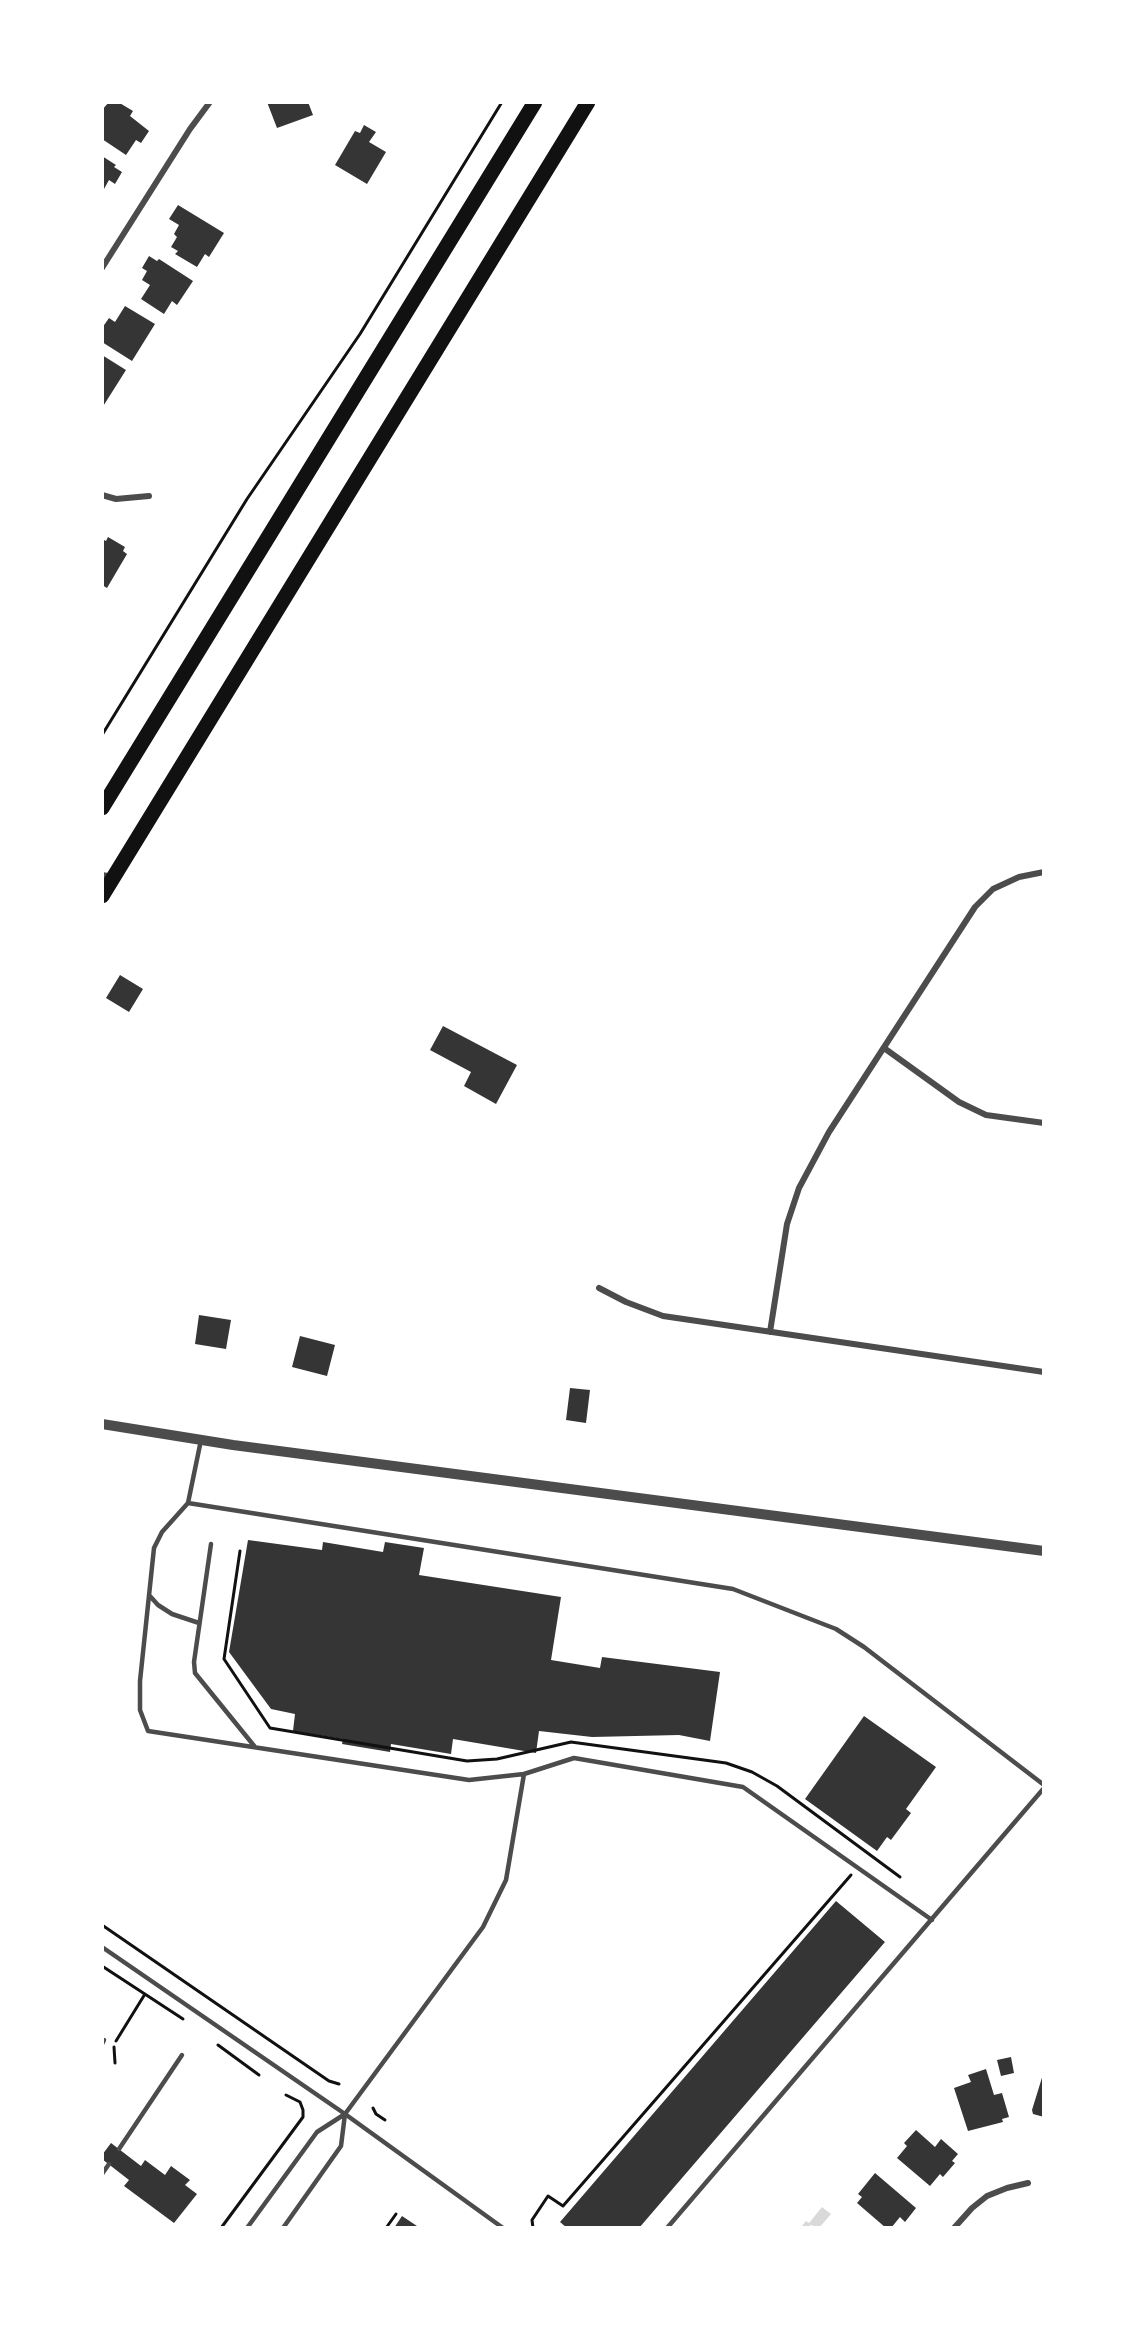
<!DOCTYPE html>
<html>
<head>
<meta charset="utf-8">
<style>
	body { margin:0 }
	#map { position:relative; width:1146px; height:2330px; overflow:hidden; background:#fff; font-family:"Roboto Condensed",sans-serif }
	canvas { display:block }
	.frame { position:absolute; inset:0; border:104px solid #fff; pointer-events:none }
</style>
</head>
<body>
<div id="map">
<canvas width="1146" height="2330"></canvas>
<div class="frame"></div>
</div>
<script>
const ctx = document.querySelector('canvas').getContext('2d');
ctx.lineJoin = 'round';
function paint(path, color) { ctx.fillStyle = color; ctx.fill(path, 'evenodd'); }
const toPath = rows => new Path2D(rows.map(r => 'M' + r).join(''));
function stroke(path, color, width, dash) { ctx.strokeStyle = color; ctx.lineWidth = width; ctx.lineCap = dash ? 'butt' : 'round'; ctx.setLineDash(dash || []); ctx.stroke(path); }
paint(toPath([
	[822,2207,831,2214,819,2228,811,2225,805,2228,802,2226,806,2221,809,2223]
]), '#d9d9d9');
paint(toPath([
	[109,102,118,102,133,111,130,116,149,131,141,143,136,140,126,155,102,139,102,110],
	[267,102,308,102,313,115,277,128],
	[364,125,376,132,369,142,386,152,367,184,335,165,355,131,360,133],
	[102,156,116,165,114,167,122,172,115,184,109,180,104,189],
	[178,205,224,233,209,257,205,254,197,267,175,254,178,251,171,247,177,237,174,234,179,225,169,219],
	[149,256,157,261,159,259,193,281,177,305,172,301,164,314,141,299,150,285,142,280,147,271,142,268],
	[125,306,155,324,132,361,102,342,102,328,109,318,115,322],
	[102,355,126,370,102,408],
	[108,537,125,547,123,551,127,554,107,588,102,585,102,539,106,541],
	[120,975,143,989,129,1012,106,998],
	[443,1026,517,1065,496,1104,464,1086,471,1072,430,1050],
	[199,1315,231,1320,226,1349,195,1344],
	[300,1336,335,1345,327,1376,292,1367],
	[570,1388,590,1390,586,1423,566,1420],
	[248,1540,322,1550,323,1542,383,1552,385,1542,424,1548,419,1575,561,1597,551,1660,600,1668,602,1657,720,1672,710,1741,679,1735,592,1737,539,1731,536,1753,453,1739,451,1754,391,1744,390,1752,342,1744,343,1739,293,1731,295,1714,271,1709,229,1652],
	[864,1716,936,1767,906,1809,911,1813,891,1840,887,1837,877,1851,805,1799],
	[836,1901,885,1942,639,2228,567,2228,560,2222],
	[1011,2057,1014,2073,1001,2076,997,2060],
	[986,2069,994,2095,1002,2093,1009,2117,1002,2119,1003,2122,968,2131,954,2088,971,2082,968,2075],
	[1044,2071,1044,2117,1033,2114,1032,2110],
	[916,2130,935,2147,941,2139,958,2154,952,2161,955,2163,943,2177,940,2174,930,2186,897,2158,907,2146,904,2143],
	[111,2143,141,2166,145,2160,165,2175,171,2166,190,2180,185,2185,197,2194,174,2223,124,2186,129,2180,102,2159,102,2155],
	[875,2173,916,2208,905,2222,900,2217,891,2228,886,2228,857,2203,862,2197,858,2194],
	[402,2216,420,2228,394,2228]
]), '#353535');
stroke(toPath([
	[102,735,247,499,360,334,502,102],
	[240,1551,224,1659,270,1728,467,1761,497,1759,571,1742,726,1763,752,1772,777,1786,900,1877],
	[102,1925,329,2081,339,2084],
	[102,1966,183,2019],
	[116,2041,145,1994],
	[218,2045,259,2075],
	[114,2047,115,2063],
	[373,2108,376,2114,385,2120],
	[221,2228,303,2117,303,2110,300,2102,286,2095],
	[386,2228,396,2214],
	[533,2228,532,2220,548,2196,563,2206,851,1875]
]), '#111', 3);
stroke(toPath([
	[201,1440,188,1503,162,1532,154,1548,140,1681,140,1710,148,1731,469,1780,524,1774],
	[188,1503,733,1589,836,1629,864,1647,1044,1785],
	[211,1544,194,1662,195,1673,255,1747],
	[149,1595,158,1605,172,1614,199,1623],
	[102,1947,345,2114,503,2228],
	[102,2044,104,2040],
	[119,2149,182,2055],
	[102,2174,109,2164],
	[247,2228,317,2132,345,2114,483,1927,506,1880,524,1774,574,1758,743,1787,932,1920],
	[283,2228,341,2146,345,2114],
	[667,2228,1044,1788]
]), '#4c4c4c', 4.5);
stroke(toPath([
	[102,268,190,129,210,102],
	[102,495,116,499,149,496],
	[102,875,114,877],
	[884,1048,959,1102,986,1115,1044,1123],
	[599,1288,626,1302,663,1316,1044,1372],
	[770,1332,787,1224,799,1188,829,1132,975,907,993,889,1019,877,1044,872],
	[954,2228,972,2208,987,2196,1007,2188,1028,2183]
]), '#4c4c4c', 6);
stroke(toPath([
	[102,1424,233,1445,1044,1551]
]), '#4c4c4c', 10);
stroke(toPath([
	[102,808,535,102],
	[102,896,588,102]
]), '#111', 15);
</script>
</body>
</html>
